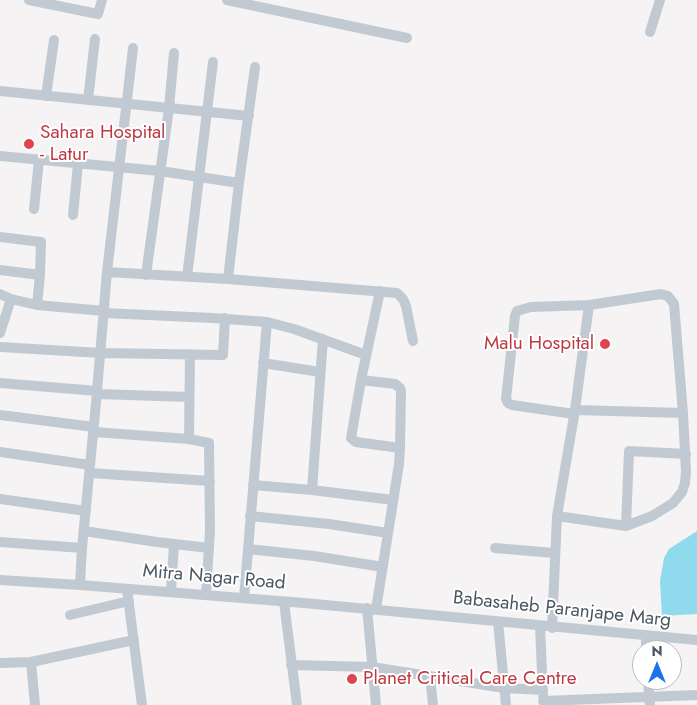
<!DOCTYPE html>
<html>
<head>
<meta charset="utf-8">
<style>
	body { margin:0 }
	#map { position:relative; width:697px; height:705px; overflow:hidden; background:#f5f3f3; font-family:Jost,sans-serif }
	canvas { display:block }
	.north { position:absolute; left:632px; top:640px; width:50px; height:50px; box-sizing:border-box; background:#fff; border:1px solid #b7bbc0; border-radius:50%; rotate:0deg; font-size:14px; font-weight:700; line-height:20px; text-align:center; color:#4a5661 }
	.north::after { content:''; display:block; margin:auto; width:18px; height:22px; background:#1a73e8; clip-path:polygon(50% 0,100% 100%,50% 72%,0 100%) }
</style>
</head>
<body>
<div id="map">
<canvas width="697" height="705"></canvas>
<div class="north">N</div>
</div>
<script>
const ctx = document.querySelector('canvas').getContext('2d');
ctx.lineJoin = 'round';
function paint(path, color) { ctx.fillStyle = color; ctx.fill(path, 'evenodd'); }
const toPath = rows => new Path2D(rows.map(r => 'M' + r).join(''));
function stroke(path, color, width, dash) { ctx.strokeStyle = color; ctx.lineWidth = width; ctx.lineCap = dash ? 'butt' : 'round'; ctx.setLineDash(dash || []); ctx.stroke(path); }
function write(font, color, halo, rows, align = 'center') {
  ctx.font = font + ' Jost,sans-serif'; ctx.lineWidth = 4; ctx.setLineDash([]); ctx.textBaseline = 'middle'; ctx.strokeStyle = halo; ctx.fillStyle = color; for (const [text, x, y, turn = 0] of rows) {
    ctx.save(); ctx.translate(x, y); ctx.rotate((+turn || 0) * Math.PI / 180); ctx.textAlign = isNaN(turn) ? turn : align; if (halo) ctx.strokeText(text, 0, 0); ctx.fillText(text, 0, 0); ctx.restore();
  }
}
paint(toPath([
	[697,531,697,614,662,616,660,581,664,558,669,549]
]), '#90daee');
stroke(toPath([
	[29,0,98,14,102,0],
	[227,0,407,38],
	[650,32,660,0],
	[133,48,107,272,228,279,239,183,255,67],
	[0,91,249,116],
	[46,96,54,40],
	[88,100,95,39],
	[0,156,160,171,239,183],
	[34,209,39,160],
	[73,215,78,164],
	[0,237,41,242,40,275,0,270],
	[146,275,169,108,174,53],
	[187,277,213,62],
	[228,279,397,293,403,299,406,306,413,341],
	[0,294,11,299],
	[37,305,40,275],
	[104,313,213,318,267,322,294,329,366,355],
	[0,333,11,299,37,305,104,311],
	[0,347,101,353,223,355,225,318],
	[190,354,189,439,209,443,210,531,206,594],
	[263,363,320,372],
	[361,380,395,384,400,388,401,391,400,448],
	[0,383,97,391],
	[97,394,189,397],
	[575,410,683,413],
	[574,414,512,405,508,403,506,399,515,316,517,311,531,307,589,305],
	[0,415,94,427],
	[94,432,189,439],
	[0,452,90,465],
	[90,473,210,481],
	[253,485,312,490,323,339],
	[312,490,393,500],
	[0,499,86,511],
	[250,516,329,524,388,533],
	[626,526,629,451,686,454],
	[84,531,157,542,209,548],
	[0,542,82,548],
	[495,548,554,553],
	[248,549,314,556,383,567],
	[0,580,80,585,304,603,697,640],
	[80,585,82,548,96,403,107,272],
	[127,589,142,705],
	[171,592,174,544],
	[244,598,267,322],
	[284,602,297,705],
	[367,608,376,705],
	[376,609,399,464,400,448,356,442,351,438,361,380,380,291],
	[70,615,129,601],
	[498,622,506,705],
	[540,626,543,695],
	[552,628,557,516,575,410,589,305,661,294,668,296,674,304,683,413,686,472,685,483,682,492,673,503,652,516,626,526,557,516],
	[646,636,646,650],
	[31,662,35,705],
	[0,663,31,662,134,640],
	[291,665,372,667,504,688,543,690],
	[430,677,433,705],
	[648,680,650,705],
	[543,701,697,695]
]), '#c1cad2', 10);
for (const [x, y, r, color] of [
	[29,144,6,"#e0444e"],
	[605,344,6,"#e0444e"],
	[352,679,6,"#e0444e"]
]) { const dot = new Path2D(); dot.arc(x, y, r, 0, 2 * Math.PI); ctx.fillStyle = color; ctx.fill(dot); stroke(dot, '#fff', 2); }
write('19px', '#be3a42', '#fff', [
	["Sahara Hospital",40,133],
	["- Latur",40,155],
	["Malu Hospital",594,344,"right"],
	["Planet Critical Care Centre",363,679]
], 'left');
write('19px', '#4a5661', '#fff', [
	["Mitra Nagar Road",214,578,5],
	["Babasaheb Paranjape Marg",562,610,6]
]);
</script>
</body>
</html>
